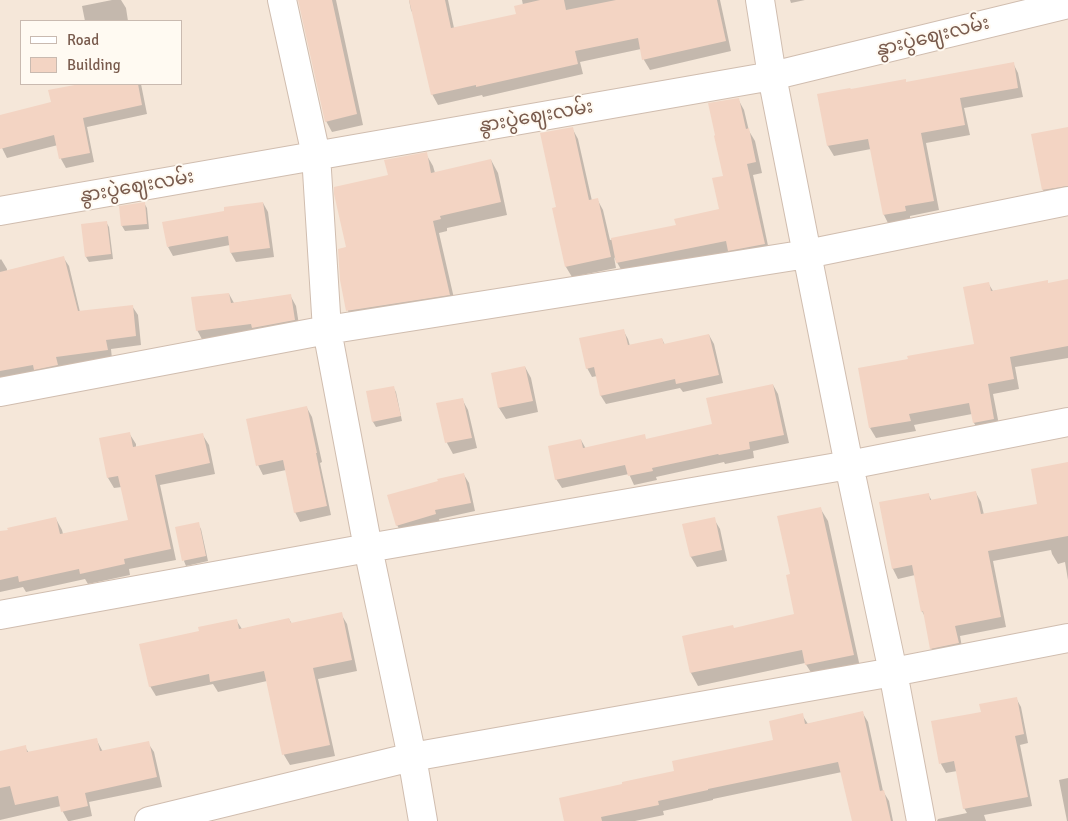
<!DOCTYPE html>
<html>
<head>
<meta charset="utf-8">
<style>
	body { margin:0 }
	#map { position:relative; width:1068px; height:821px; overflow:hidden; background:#fdf5eb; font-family:Signika,sans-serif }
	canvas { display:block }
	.legend { position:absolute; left:20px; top:20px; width:162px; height:65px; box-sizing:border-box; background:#fffaf2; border:1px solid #c9bab0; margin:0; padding:6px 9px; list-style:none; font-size:15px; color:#795b4d }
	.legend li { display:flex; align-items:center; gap:10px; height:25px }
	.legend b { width:25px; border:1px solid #c9bab0 }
</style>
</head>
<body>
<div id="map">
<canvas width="1068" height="821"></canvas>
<ul class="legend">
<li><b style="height:6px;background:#fff"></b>Road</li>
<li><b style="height:14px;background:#f3d4c3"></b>Building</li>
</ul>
</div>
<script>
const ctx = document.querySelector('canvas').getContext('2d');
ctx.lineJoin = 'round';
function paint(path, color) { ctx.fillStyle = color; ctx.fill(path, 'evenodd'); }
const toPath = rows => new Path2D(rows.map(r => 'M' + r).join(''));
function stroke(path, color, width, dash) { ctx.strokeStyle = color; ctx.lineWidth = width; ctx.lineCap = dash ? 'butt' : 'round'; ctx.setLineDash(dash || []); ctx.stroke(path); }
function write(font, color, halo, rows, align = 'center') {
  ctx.font = font + ' Signika,"Noto Sans Myanmar",sans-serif'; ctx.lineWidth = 4; ctx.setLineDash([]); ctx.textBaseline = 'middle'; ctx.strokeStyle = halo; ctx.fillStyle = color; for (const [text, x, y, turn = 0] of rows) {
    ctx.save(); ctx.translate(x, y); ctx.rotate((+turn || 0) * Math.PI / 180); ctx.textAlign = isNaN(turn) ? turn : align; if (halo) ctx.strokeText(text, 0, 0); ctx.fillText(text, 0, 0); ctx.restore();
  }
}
paint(toPath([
	[0,0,1068,0,1068,821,0,821],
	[21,21,181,21,181,84,21,84]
]), '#f5e7d9');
paint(toPath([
	[112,0,121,0,126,8,128,21,85,21,82,6],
	[299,0,336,0,363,125,332,132,326,121],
	[409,0,448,0,454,28,517,15,523,5,522,0,720,0,731,51,650,70,644,60,641,49,580,62,583,74,483,97,482,95,438,105,432,94,414,16,411,10],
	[790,0,805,0,791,3],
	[1013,63,1018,73,1023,97,964,108,970,135,926,143,939,210,910,216,910,220,889,225,884,215,871,149,834,156,828,146,818,95,907,84],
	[86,84,141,84,147,114,87,127,94,162,66,168,61,159,58,145,7,158,2,148,0,141,0,116,52,103,50,91],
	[738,99,744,110,749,131,755,141,762,173,753,175,770,255,735,261,730,252,623,273,614,257,616,268,572,277,566,267,554,209,557,208,572,128,578,139,592,201,597,199,603,210,610,240,677,226,720,210,724,177],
	[1068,129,1068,197,1049,201,1043,190,1032,135],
	[426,154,433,166,435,173,491,160,498,173,507,215,447,228,447,231,439,233,456,307,355,323,348,311,347,248,389,176],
	[144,203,147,208,149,229,125,231,122,226],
	[263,203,268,212,274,257,236,262,231,253,230,245,173,256,168,247,226,212],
	[106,222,109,227,113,259,89,262,86,257],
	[63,257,69,266,80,312,132,306,138,315,141,345,111,349,112,359,0,381,0,260,1,259,7,269,7,272],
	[1068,280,1068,358,1015,367,1019,389,993,394,1000,430,980,433,974,423,972,414,914,425,916,431,876,438,870,428,975,345,988,283,993,291,1049,284],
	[229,294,234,303,290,295,296,306,300,331,203,341,197,330],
	[623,330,628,339,630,346,662,339,665,345,709,335,714,344,723,383,683,392,680,388,606,404,601,396,597,376,592,377,587,368],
	[525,367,531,378,538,412,506,419,499,408,492,374],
	[773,385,778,394,789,443,753,451,754,458,725,464,724,462,656,477,657,480,634,485,629,474,562,488,556,479,581,440,586,449,644,436,646,440,713,425],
	[393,387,396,392,402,421,376,427,373,422,367,392],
	[462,399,468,410,477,448,453,454,447,443,438,404],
	[307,408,312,417,322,462,320,463,331,515,300,522,295,512,286,470,263,475,258,465],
	[129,433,136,444,136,448,202,434,209,445,215,474,160,485,176,560,129,569,130,575,88,584,85,579,26,592,23,587,0,592,0,533,56,519,62,530,63,534,129,521,122,487,114,488,108,478],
	[1068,463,1068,580,1065,562,1058,564,1052,554,1051,550,993,561,1006,627,960,636,963,653,937,658,931,648,925,617,922,611,915,575,898,579,893,569,880,503,928,494,932,501,976,493,981,502,984,515,1039,505],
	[464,475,469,483,475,511,439,519,440,522,402,534,397,525],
	[820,508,828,521,860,667,814,677,805,663,698,686,691,673,683,637,734,629,796,615,791,575],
	[714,519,720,529,727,561,697,567,691,557,684,525],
	[198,524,201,529,208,561,186,566,184,561],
	[341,614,347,624,357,671,318,679,335,756,290,765,284,755,267,681,218,692,213,684,156,696,150,686,201,632,236,620,242,629,289,619,292,624],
	[1016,698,1021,707,1028,743,1020,745,1032,806,984,815,986,821,937,821,938,819,967,813,964,808,957,771,946,773,941,764,933,722,982,713],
	[862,712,868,722,883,791,889,801,893,821,853,821,842,772,713,799,713,800,663,811,664,815,635,821,565,821,676,772,775,741,802,715,808,724],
	[96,739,103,752,148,743,154,752,162,787,89,802,92,816,70,821,68,821,63,812,61,806,0,820,0,752,25,747,29,753],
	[1068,778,1068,821,1067,821,1059,780]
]), '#0003');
paint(toPath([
	[298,0,332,0,357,114,325,122],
	[409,0,445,0,451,28,516,14,514,6,540,0,564,0,566,10,616,0,717,0,726,41,642,60,638,38,575,51,578,64,476,87,476,85,431,95],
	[1014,62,1018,88,960,98,965,125,921,133,934,201,905,206,906,211,883,215,868,139,827,146,817,94,850,88,851,89,906,79,906,82],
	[80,84,138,84,142,105,83,118,90,153,59,159,54,135,0,149,0,115,51,102,48,90],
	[739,98,746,129,749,128,756,162,747,164,765,244,728,251,726,241,616,263,611,238,676,225,674,219,719,209,712,178,723,176,714,136,715,135,708,103],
	[573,127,589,200,598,198,611,257,565,267,552,208,556,207,540,133],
	[1068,127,1068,186,1042,190,1031,134],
	[427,152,431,173,491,159,501,202,440,216,441,219,433,221,450,295,346,311,340,280,338,249,346,247,334,194,334,187,388,175,384,160],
	[145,202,147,224,121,226,119,206],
	[263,202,270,248,230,253,228,236,167,247,162,222,224,211,224,207],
	[107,221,111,254,85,257,81,224],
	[64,256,78,311,133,305,136,336,106,340,108,350,56,357,58,365,34,370,33,365,0,371,0,272],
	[1068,279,1068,346,1010,357,1014,379,988,384,994,419,973,423,969,403,909,414,911,421,869,428,858,368,908,359,907,356,974,344,963,287,989,282,991,291,1048,280,1048,283],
	[229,293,231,303,291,294,295,320,252,328,251,324,196,331,191,297],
	[624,329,628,345,662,338,664,344,709,334,719,375,676,384,675,379,600,396,594,367,586,369,579,338],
	[525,366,533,401,498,408,491,373],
	[773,384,784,435,749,442,750,449,719,455,718,454,652,468,653,471,628,476,625,465,555,480,548,446,581,439,583,448,645,434,646,439,712,424,706,398],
	[394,386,401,416,372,422,366,391],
	[463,398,472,438,445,443,436,403],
	[307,406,317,453,316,453,327,506,294,513,283,460,256,466,246,419],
	[130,432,133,447,203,433,210,463,155,475,171,549,124,559,125,564,80,574,79,569,19,582,18,576,0,580,0,531,8,530,7,528,56,517,60,534,128,520,118,476,107,478,99,438],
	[1068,462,1068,536,988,551,1001,617,955,626,959,643,930,649,923,611,921,612,912,565,892,569,879,502,929,493,930,500,976,491,981,514,1037,504,1031,469],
	[464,473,471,503,435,510,436,514,396,526,387,495,438,481,437,479],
	[821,507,854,655,805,665,802,650,690,673,682,636,733,625,734,628,794,614,786,575,790,574,777,516],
	[715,517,722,550,690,557,682,524],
	[199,522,206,556,182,561,175,527],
	[342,612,352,660,313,668,330,745,282,755,264,671,210,682,209,674,149,687,139,644,199,631,198,627,237,619,239,629,289,618,291,623],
	[1017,697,1024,734,1015,736,1028,797,963,809,954,761,939,764,931,721,981,712,979,704],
	[863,711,880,791,884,790,891,821,852,821,838,762,708,789,708,790,658,801,659,805,601,817,602,821,564,821,559,798,622,784,622,782,674,771,672,761,773,740,769,721,803,713,805,724],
	[97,738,100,751,149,741,157,777,85,793,88,806,61,812,58,796,15,805,10,786,0,788,0,751,26,745,27,752]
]), '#f3d4c3');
const minor = toPath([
	[282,0,316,155,327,330,368,548,412,757,423,821],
	[760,0,772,76,807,254,849,465,893,672,921,821],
	[0,211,772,76,1068,4],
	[0,392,327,330,807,254,1068,201],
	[0,615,368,548,849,465,1068,422],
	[149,821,412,757,893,672,1068,638]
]);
stroke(minor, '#d0bdaf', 30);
stroke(minor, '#fff', 28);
write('19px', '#795b4d', '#fffaf2', [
	["နွားပွဲဈေးလမ်း",933,37,-14],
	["နွားပွဲဈေးလမ်း",536,117,-10],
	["နွားပွဲဈေးလမ်း",137,187,-10]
]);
</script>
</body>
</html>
